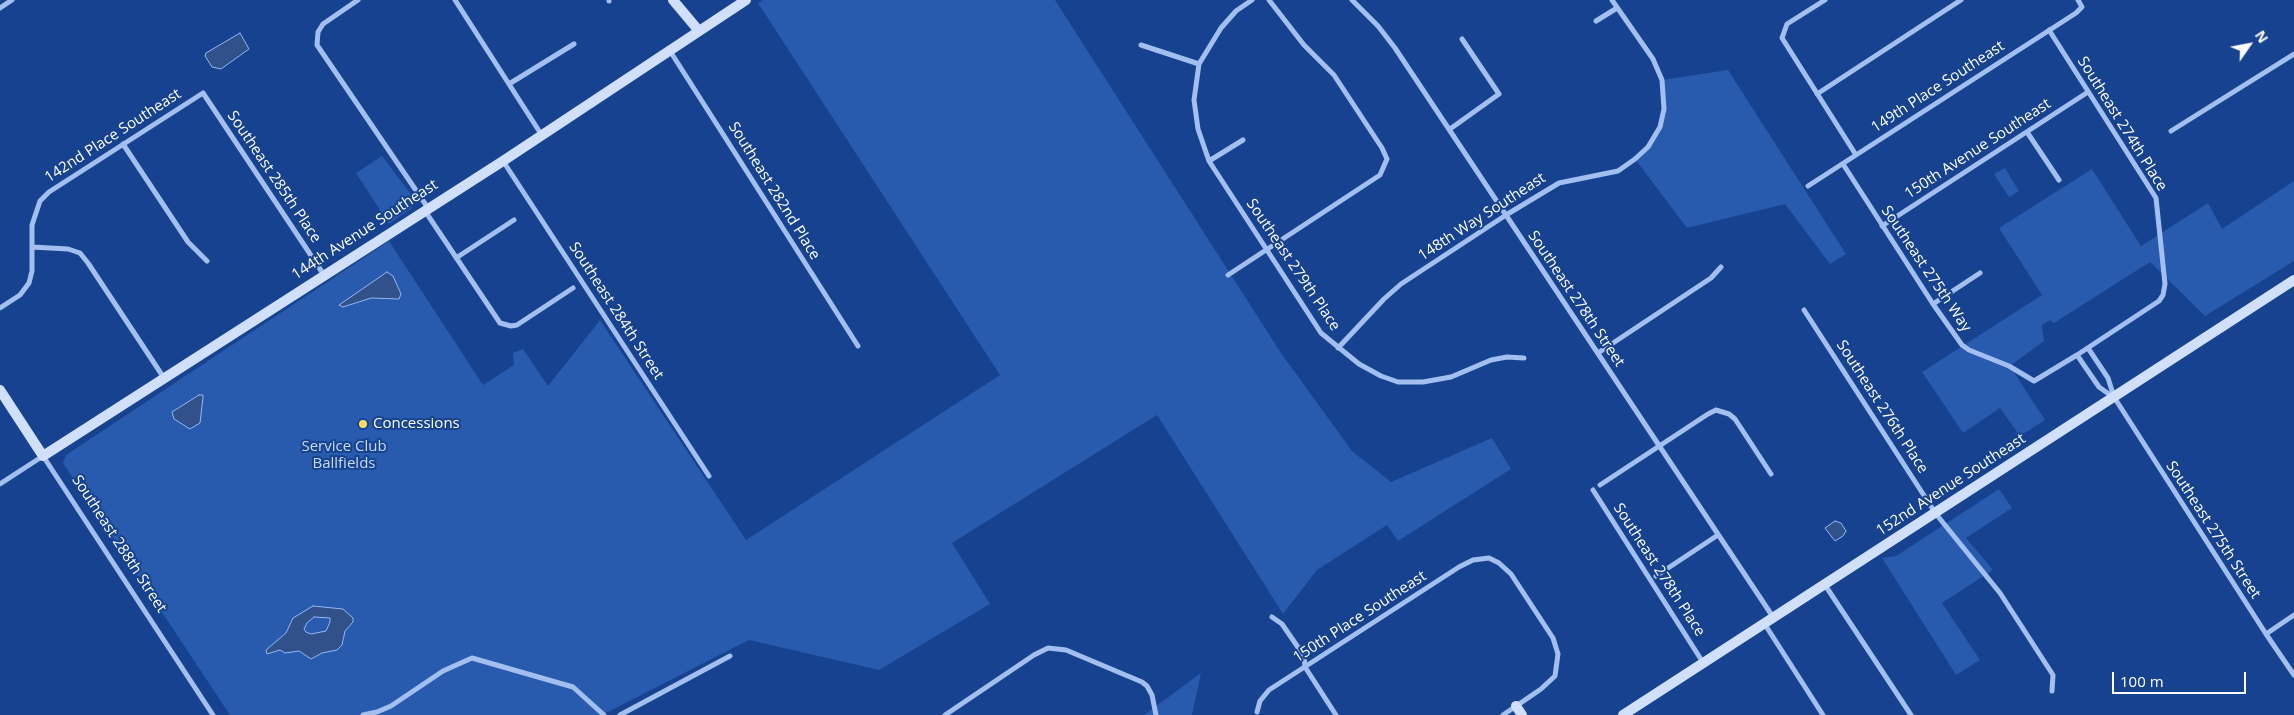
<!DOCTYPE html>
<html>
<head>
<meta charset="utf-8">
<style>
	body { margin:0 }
	#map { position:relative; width:2294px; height:715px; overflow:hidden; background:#16428f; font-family:"Open Sans",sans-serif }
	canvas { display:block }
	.north { position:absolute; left:2224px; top:20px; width:50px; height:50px; -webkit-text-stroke:4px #16428f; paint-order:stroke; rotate:57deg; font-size:14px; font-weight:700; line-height:20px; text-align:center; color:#fff }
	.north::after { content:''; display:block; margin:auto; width:18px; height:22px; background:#fff; clip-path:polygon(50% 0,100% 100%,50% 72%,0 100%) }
	.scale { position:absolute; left:2112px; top:672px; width:134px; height:22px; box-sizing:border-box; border:2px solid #fff; border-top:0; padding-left:6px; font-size:15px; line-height:18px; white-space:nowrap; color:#fff; -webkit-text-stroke:4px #16428f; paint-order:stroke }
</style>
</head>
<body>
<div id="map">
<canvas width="2294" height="715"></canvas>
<div class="north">N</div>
<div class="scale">100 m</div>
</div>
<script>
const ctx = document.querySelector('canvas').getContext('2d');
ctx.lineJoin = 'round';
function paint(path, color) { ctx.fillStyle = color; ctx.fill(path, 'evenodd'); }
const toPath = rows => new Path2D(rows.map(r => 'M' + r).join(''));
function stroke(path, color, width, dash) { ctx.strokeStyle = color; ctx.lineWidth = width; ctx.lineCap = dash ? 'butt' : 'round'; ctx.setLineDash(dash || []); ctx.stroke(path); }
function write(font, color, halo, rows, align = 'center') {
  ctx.font = font + ' "Open Sans",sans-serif'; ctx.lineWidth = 4; ctx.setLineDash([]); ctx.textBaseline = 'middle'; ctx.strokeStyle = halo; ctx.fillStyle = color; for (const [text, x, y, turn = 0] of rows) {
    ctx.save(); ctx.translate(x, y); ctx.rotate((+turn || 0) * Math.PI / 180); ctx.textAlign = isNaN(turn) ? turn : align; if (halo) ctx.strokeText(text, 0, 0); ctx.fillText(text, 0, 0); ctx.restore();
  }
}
paint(toPath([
	[763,0,1055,0,1281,353,1352,451,1391,482,1492,438,1511,469,1398,541,1387,525,1317,570,1283,614,1157,415,952,543,990,604,879,670,749,640,602,715,230,715,63,463,66,455,389,241,483,385,514,365,513,353,523,349,548,386,600,320,746,540,1000,375,758,3],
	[1728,70,1846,254,1830,264,1785,204,1687,228,1635,159,1655,138,1664,109,1662,80],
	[382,156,413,197,412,208,389,224,356,173],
	[2005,168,2019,191,2009,197,1994,174],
	[2092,169,2141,246,2208,203,2222,229,2294,181,2294,261,2205,316,2150,262,2054,323,2050,320,2042,325,2044,341,2010,366,2045,420,2020,436,2000,408,1963,433,1922,372,2042,295,1999,228],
	[1999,489,2012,508,1966,538,1993,570,1942,603,1980,660,1956,675,1882,558,1896,556],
	[1201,673,1192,715,1144,715]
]), '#285aad');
const water = toPath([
	[240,33,249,49,221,69,212,67,205,56,206,53,240,33],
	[387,272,393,276,401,294,399,299,371,298,343,307,339,305,387,272],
	[199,395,203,395,203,397,200,423,190,429,174,419,172,412,199,395],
	[1835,521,1841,523,1846,531,1843,536,1835,541,1825,528,1835,521],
	[313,606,343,609,353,618,353,622,345,631,342,645,337,650,322,653,311,659,299,651,285,653,280,650,267,654,266,650,286,633,293,618,313,606],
	[314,617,330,618,330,622,326,631,311,634,306,632,304,629,307,623,314,617]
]);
paint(water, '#31518b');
stroke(water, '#94b9f3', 1);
stroke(toPath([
	[358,0,323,24,318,32,317,45,428,208],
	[455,0,541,134],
	[1252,0,1236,11,1221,28,1199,64,1194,100,1198,129,1209,161,1321,333,1359,364,1381,376,1398,382,1423,382,1451,377,1491,360,1507,357,1524,358],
	[1352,0,1378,26,1395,48,1773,617],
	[1825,0,1787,24,1782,38,1856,155],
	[609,1,609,0],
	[0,8,12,0],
	[1596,21,1617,8],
	[1141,45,1199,64],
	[670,51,858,346],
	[509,84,574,44],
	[1817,94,1961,0],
	[1450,129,1499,94,1462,39],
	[2171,131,2294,54],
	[2027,132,2059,180],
	[123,144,188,242,207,261],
	[503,161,709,476],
	[1209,161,1243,140],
	[1843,164,1933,304,1962,345,1969,350,2009,366,2034,381,2077,355,2159,301,2163,295,2165,284,2156,198,2049,30],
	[1808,186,2076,13,2082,7,2078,0],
	[425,211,500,323,511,326,517,325,573,288],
	[1882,226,2088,92],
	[32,247,68,249,80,253,88,263,164,378],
	[456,258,514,220],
	[1228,275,1380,175,1387,159,1382,148,1334,75,1304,45,1269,0],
	[1933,304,1980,273],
	[0,308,20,295,29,283,32,271,32,225,40,201,49,192,203,93,324,275],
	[1804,310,1936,514,2000,593,2053,675,2052,691],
	[1338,348,1384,299,1401,284,1506,215,1559,183,1618,171,1635,159,1648,147,1660,127,1664,109,1662,80,1653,59,1612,0],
	[2088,348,2108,378,2114,397,2266,634,2294,675],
	[1598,353,1711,278,1721,267],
	[2077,355,2099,387,2113,397],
	[0,484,43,456,213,715],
	[1600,485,1708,414,1716,410,1729,414,1735,419,1771,474],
	[1593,490,1704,664],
	[1656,576,1718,535],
	[1825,585,1911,715],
	[1272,617,1282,624,1304,656,1305,667,1336,715],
	[1764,623,1823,715],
	[2266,634,2294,615],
	[1257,712,1260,701,1269,690,1459,567,1473,560,1489,558,1499,563,1511,574,1553,638,1558,654,1555,676,1541,689,1503,715],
	[363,715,377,712,391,706,443,671,472,658,573,687,604,715],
	[620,715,730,656],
	[945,715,1034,655,1048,648,1066,650,1142,682,1147,686,1152,695,1156,715]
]), '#a2bff0', 5);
stroke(toPath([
	[673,0,699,31],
	[0,390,43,456,503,161,746,0],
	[1516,706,1522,715],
	[1623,715,2294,280]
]), '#d0dffb', 10);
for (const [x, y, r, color] of [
	[363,424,5,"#ffdd61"]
]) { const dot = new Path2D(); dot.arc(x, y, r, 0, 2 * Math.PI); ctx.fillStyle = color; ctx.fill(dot); stroke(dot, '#16428f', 2); }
write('15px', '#fff', '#16428f', [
	["149th Place Southeast",1938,87,-33],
	["Southeast 274th Place",2122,124,58],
	["142nd Place Southeast",113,136,-33],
	["150th Avenue Southeast",1978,149,-33],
	["Southeast 285th Place",274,177,56],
	["Southeast 282nd Place",774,191,58],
	["148th Way Southeast",1482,217,-33],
	["144th Avenue Southeast",365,230,-33],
	["Southeast 279th Place",1293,265,56],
	["Southeast 275th Way",1926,269,56],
	["Southeast 278th Street",1576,299,56],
	["Southeast 284th Street",616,311,57],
	["Southeast 276th Place",1882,407,57],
	["152nd Avenue Southeast",1951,485,-33],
	["Southeast 275th Street",2213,530,57],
	["Southeast 288th Street",119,544,57],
	["Southeast 278th Place",1659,570,57],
	["150th Place Southeast",1360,617,-33]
]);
write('15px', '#fff', '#16428f', [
	["Concessions",373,424]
], 'left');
write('15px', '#c8dcfb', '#16428f', [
	["Service Club",344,447],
	["Ballfields",344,464]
]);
</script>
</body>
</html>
